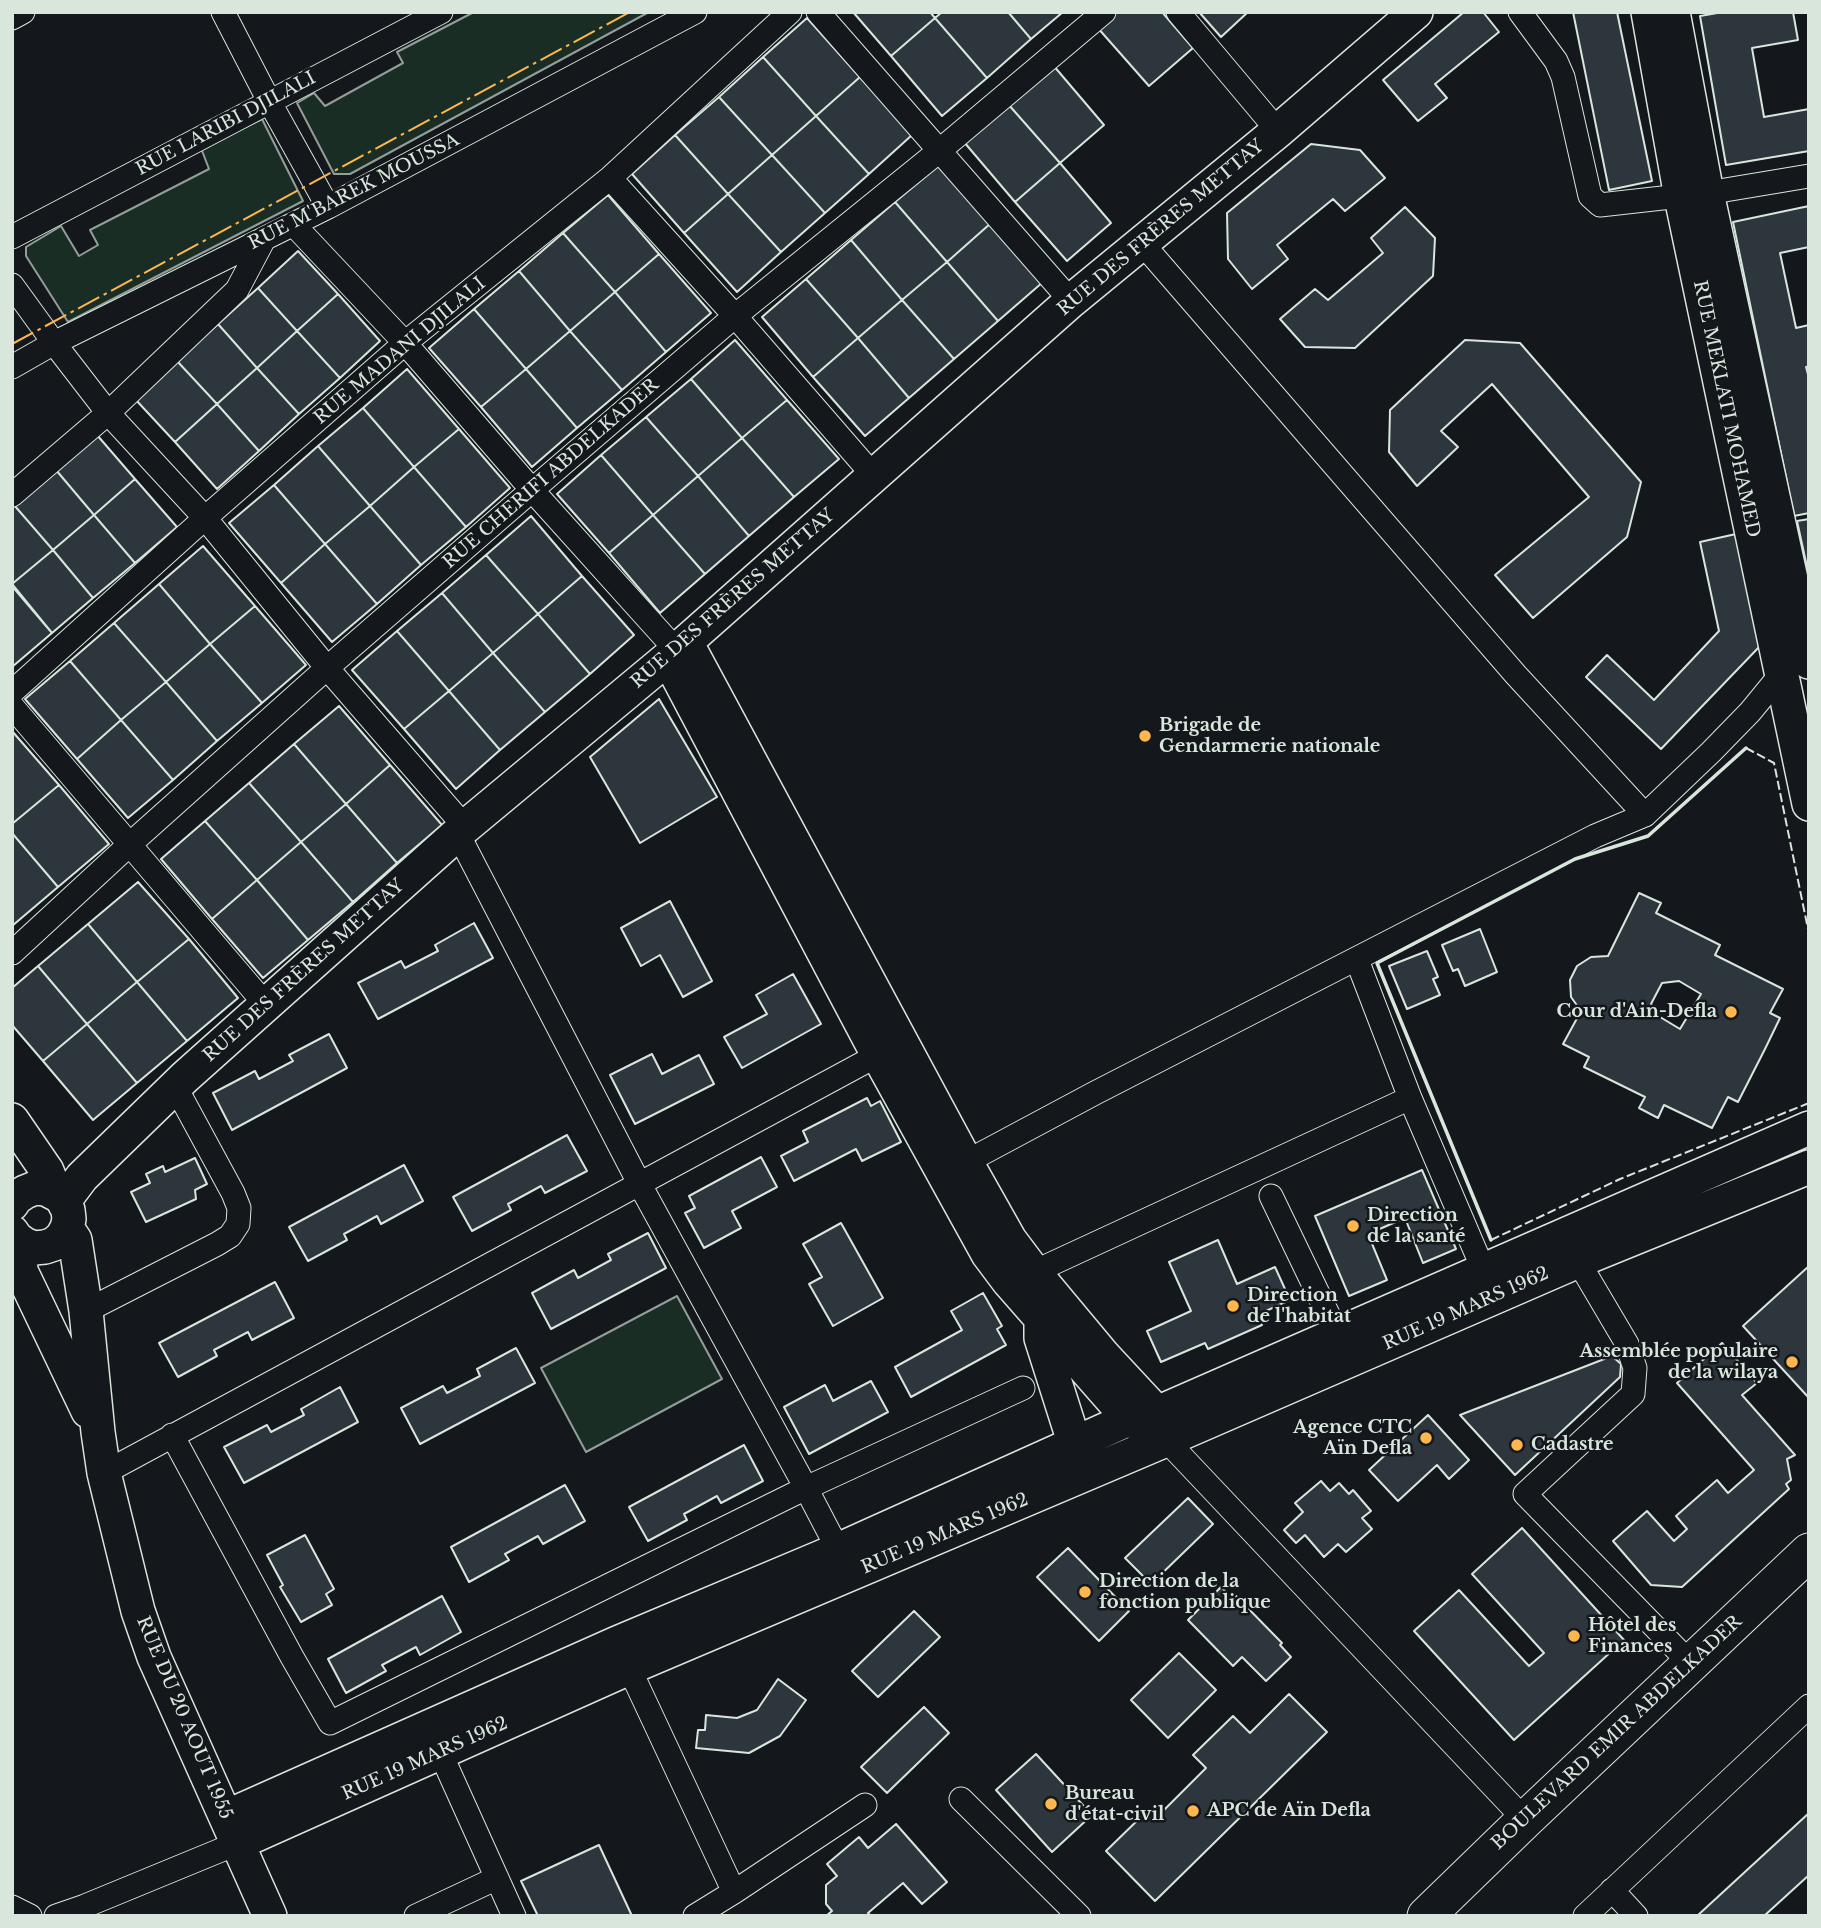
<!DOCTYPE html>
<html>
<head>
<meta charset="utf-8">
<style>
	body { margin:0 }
	#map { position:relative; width:1821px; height:1928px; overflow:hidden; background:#14181c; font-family:"Libre Baskerville",serif }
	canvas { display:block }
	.frame { position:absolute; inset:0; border:14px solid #d8e6dc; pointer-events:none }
</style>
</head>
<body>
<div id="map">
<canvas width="1821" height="1928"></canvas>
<div class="frame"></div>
</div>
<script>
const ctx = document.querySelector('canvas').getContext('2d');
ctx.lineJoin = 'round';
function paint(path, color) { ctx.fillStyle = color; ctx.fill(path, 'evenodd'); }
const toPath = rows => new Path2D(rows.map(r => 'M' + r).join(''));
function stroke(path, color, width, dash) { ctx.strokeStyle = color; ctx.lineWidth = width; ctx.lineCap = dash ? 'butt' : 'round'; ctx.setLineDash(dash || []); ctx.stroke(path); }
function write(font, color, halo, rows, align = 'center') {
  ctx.font = font + ' "Libre Baskerville",serif'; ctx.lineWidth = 5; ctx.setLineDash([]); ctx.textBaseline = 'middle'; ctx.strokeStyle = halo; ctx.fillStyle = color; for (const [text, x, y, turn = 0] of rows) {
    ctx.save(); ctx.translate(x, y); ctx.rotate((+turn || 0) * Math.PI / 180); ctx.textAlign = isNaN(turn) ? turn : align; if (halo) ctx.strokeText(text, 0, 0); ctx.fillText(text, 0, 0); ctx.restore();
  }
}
const green = toPath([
	[474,12,649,12,350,174,334,174,297,103,314,93,325,106,403,63,397,52,474,12],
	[262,119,303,201,68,322,26,256,26,247,61,226,79,256,98,245,90,230,209,169,201,148,262,119],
	[677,1296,722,1379,586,1452,541,1368,677,1296]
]);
paint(green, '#1a2d24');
stroke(green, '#939e99', 2);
const building = toPath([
	[853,12,930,12,935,18,891,56,853,12],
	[942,12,1008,12,1031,39,987,78,935,18,942,12],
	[1008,12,1063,12,1031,39,1008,12],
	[1114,12,1162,12,1193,48,1149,86,1097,27,1114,12],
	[1199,12,1248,12,1221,37,1199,12],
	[1464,12,1483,12,1499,32,1435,84,1447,98,1418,121,1383,80,1464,12],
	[1573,12,1617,12,1652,181,1609,190,1573,12],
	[1723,12,1793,12,1798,40,1752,48,1764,117,1809,109,1809,151,1726,165,1700,16,1723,12],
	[807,18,860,77,816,116,763,57,807,18],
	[935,18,987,78,942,116,891,56,935,18],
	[763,57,816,116,772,155,719,97,763,57],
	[1053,65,1104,125,1060,163,1008,104,1053,65],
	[860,77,912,135,869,174,816,116,860,77],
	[719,97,772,155,728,194,675,135,719,97],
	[1008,104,1060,163,1015,202,964,142,1008,104],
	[816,116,869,174,825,213,772,155,816,116],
	[675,135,728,194,684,233,632,174,675,135],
	[1311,144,1360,150,1385,178,1345,211,1333,199,1277,245,1288,259,1252,289,1228,259,1227,213,1311,144],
	[772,155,825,213,781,252,728,194,772,155],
	[1060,163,1111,223,1067,261,1015,202,1060,163],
	[940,164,991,223,947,262,895,202,940,164],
	[728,194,781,252,737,292,684,233,728,194],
	[608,195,659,254,615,292,563,233,608,195],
	[895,202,947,262,902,300,851,240,895,202],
	[1809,206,1809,247,1780,253,1796,328,1809,325,1809,366,1806,367,1809,378,1809,513,1794,516,1733,222,1809,206],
	[1405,207,1435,238,1433,276,1355,348,1305,347,1280,319,1315,289,1328,300,1383,253,1371,238,1405,207],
	[991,223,1043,282,998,321,947,262,991,223],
	[563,233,615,292,570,331,519,271,563,233],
	[851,240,902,300,858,338,806,279,851,240],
	[298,251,338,294,297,331,258,288,298,251],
	[659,254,711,313,666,352,615,292,659,254],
	[947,262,998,321,954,359,902,300,947,262],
	[519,271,570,331,526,369,474,309,519,271],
	[806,279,858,338,813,377,762,317,806,279],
	[258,288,297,331,257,368,218,324,258,288],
	[615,292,666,352,622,390,570,331,615,292],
	[338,294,380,341,340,378,297,331,338,294],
	[902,300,954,359,909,398,858,338,902,300],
	[474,309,526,369,481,407,429,348,474,309],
	[218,324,257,368,217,404,177,361,218,324],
	[297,331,340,378,299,414,257,368,297,331],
	[570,331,622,390,577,428,526,369,570,331],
	[858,338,909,398,865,436,813,377,858,338],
	[735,340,787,400,742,438,691,379,735,340],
	[1465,340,1520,343,1641,482,1627,537,1533,618,1495,575,1589,497,1492,384,1441,431,1458,447,1417,486,1389,452,1390,410,1465,340],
	[177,361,217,404,175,442,135,399,177,361],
	[257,368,299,414,259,451,217,404,257,368],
	[407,369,459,429,414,467,363,408,407,369],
	[526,369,577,428,532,467,481,407,526,369],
	[691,379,742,438,698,476,646,417,691,379],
	[787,400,839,459,794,497,742,438,787,400],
	[217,404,259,451,217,489,175,442,217,404],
	[363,408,414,467,370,506,318,446,363,408],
	[646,417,698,476,653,515,601,455,646,417],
	[459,429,510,488,466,527,414,467,459,429],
	[97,435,135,479,94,515,56,470,97,435],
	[742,438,794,497,749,536,698,476,742,438],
	[318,446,370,506,325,544,274,485,318,446],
	[601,455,653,515,609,553,557,494,601,455],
	[414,467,466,527,421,565,370,506,414,467],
	[56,470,94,515,53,550,14,505,56,470],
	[698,476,749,536,705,574,653,515,698,476],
	[135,479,177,527,135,563,94,515,135,479],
	[274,485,325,544,281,583,229,523,274,485],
	[14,505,53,550,12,584,12,507,14,505],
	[370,506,421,565,377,604,325,544,370,506],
	[94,515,135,563,93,598,53,550,94,515],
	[653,515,705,574,660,613,609,553,653,515],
	[531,516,582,576,538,614,486,555,531,516],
	[1809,519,1809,576,1797,521,1809,519],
	[1736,534,1761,645,1661,749,1586,677,1607,655,1654,700,1719,631,1700,542,1736,534],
	[325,544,377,604,332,642,281,583,325,544],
	[203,546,255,606,210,644,159,584,203,546],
	[53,550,93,598,52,633,12,584,53,550],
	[486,555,538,614,493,653,442,593,486,555],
	[582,576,634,635,590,674,538,614,582,576],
	[159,584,210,644,166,682,114,623,159,584],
	[12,586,52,633,12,667,12,586],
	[442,593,493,653,449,691,397,631,442,593],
	[255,606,306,665,262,703,210,644,255,606],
	[538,614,590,674,545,712,493,653,538,614],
	[114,623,166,682,121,720,70,661,114,623],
	[397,631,449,691,404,729,352,670,397,631],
	[210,644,262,703,217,741,166,682,210,644],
	[493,653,545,712,500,750,449,691,493,653],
	[70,661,121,720,77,759,25,699,70,661],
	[166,682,217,741,173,780,121,720,166,682],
	[449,691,500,750,456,789,404,729,449,691],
	[659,699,717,797,640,843,590,757,659,699],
	[339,706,390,765,346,804,294,744,339,706],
	[121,720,173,780,128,818,77,759,121,720],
	[12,731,59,785,12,824,12,731],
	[294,744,346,804,301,842,249,783,294,744],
	[390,765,442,825,397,863,346,804,390,765],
	[249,783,301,842,257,880,205,821,249,783],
	[59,785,109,844,58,887,12,833,12,824,59,785],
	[346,804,397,863,353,902,301,842,346,804],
	[205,821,257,880,212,919,161,859,205,821],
	[12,833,58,887,12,926,12,833],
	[301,842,353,902,308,940,257,880,301,842],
	[257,880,308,940,263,978,212,919,257,880],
	[138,882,189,939,137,982,88,924,138,882],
	[1639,893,1661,903,1656,913,1720,945,1715,955,1783,989,1770,1013,1780,1018,1765,1049,1738,1102,1728,1097,1712,1128,1664,1105,1658,1118,1639,1108,1645,1097,1584,1067,1589,1057,1563,1044,1581,1011,1571,997,1570,980,1577,966,1591,957,1608,956,1639,893],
	[1679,981,1701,994,1680,1029,1660,1017,1651,1004,1662,983,1679,981],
	[670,901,712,981,683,997,660,955,641,966,621,928,670,901],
	[474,923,493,958,378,1019,358,983,401,961,405,968,438,951,435,945,474,923],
	[88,924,137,982,87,1024,38,966,88,924],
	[1480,929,1497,972,1465,986,1458,969,1453,971,1442,945,1480,929],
	[189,939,238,998,187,1041,137,982,189,939],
	[1427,951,1438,977,1433,979,1440,995,1407,1009,1389,966,1427,951],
	[38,966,87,1024,43,1061,12,1025,12,988,38,966],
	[793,974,821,1024,742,1068,724,1037,767,1014,756,995,793,974],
	[137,982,187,1041,137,1083,87,1024,137,982],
	[87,1024,137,1083,93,1120,43,1061,87,1024],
	[329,1034,347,1068,232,1130,213,1093,255,1071,259,1079,293,1061,289,1055,329,1034],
	[652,1054,662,1074,699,1055,714,1084,635,1124,610,1075,652,1054],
	[867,1098,871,1106,880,1101,901,1142,862,1161,856,1149,794,1181,781,1156,808,1142,803,1131,867,1098],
	[567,1135,587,1171,545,1193,541,1186,508,1204,511,1210,472,1231,453,1197,567,1135],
	[761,1157,777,1187,732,1211,741,1228,704,1248,685,1213,695,1208,689,1196,761,1157],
	[195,1158,207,1184,195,1190,196,1199,146,1222,131,1192,150,1183,146,1174,163,1166,165,1172,195,1158],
	[404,1165,423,1201,381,1224,377,1216,344,1234,347,1240,308,1261,289,1227,404,1165],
	[1422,1170,1456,1249,1423,1263,1405,1218,1368,1234,1387,1280,1349,1296,1315,1216,1422,1170],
	[841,1223,883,1298,833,1326,809,1284,822,1277,803,1244,841,1223],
	[648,1233,666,1268,551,1329,532,1293,574,1270,578,1278,611,1260,608,1254,648,1233],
	[1218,1240,1237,1284,1275,1267,1290,1300,1257,1315,1262,1325,1208,1349,1205,1343,1161,1362,1147,1331,1191,1311,1169,1262,1218,1240],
	[1809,1266,1809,1398,1743,1326,1809,1266],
	[275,1282,294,1318,252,1340,248,1332,214,1350,217,1356,178,1377,159,1343,275,1282],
	[983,1293,1002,1326,997,1329,1006,1345,911,1397,895,1367,962,1330,951,1311,983,1293],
	[1722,1343,1757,1383,1742,1395,1795,1455,1787,1459,1791,1480,1786,1484,1789,1489,1682,1587,1651,1585,1613,1541,1647,1511,1674,1541,1687,1529,1676,1516,1717,1480,1728,1493,1754,1470,1677,1383,1722,1343],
	[516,1348,535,1383,420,1444,401,1408,443,1386,447,1393,480,1376,477,1369,516,1348],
	[1612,1356,1621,1364,1620,1377,1515,1475,1460,1415,1612,1356],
	[871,1381,888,1412,809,1454,784,1407,825,1385,833,1401,871,1381],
	[340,1387,358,1422,244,1483,224,1447,267,1425,271,1432,304,1415,301,1409,340,1387],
	[1428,1415,1469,1460,1449,1479,1437,1465,1398,1501,1369,1470,1428,1415],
	[744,1445,763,1481,721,1503,717,1496,684,1514,687,1520,648,1541,629,1507,744,1445],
	[1321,1481,1330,1491,1339,1483,1349,1494,1353,1490,1371,1511,1362,1518,1372,1529,1346,1552,1338,1544,1324,1557,1305,1535,1296,1543,1284,1530,1303,1512,1295,1503,1321,1481],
	[565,1485,585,1521,543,1544,538,1536,505,1554,509,1560,469,1582,451,1547,565,1485],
	[1188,1498,1213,1524,1151,1584,1125,1558,1188,1498],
	[1522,1528,1624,1640,1514,1740,1414,1631,1459,1590,1529,1666,1544,1653,1472,1574,1522,1528],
	[305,1535,334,1589,326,1594,332,1605,301,1622,280,1587,283,1585,267,1555,305,1535],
	[1068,1548,1129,1611,1099,1641,1037,1577,1068,1548],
	[1221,1587,1233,1599,1236,1596,1282,1643,1280,1645,1291,1657,1266,1681,1242,1657,1233,1666,1188,1620,1221,1587],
	[442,1596,461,1632,420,1655,416,1647,382,1665,386,1671,346,1693,328,1659,442,1596],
	[914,1611,940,1637,878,1697,852,1671,914,1611],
	[1179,1653,1216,1690,1168,1738,1131,1700,1179,1653],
	[778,1679,806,1700,780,1736,749,1753,696,1748,698,1730,705,1730,706,1715,737,1718,757,1710,778,1679],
	[1289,1694,1327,1732,1155,1901,1106,1851,1145,1813,1153,1821,1206,1768,1193,1755,1233,1716,1250,1733,1289,1694],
	[924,1707,949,1733,887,1793,861,1767,924,1707],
	[1036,1754,1092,1815,1052,1852,996,1790,1036,1754],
	[1809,1813,1809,1875,1764,1916,1697,1916,1809,1813],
	[896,1824,947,1882,922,1904,903,1883,868,1913,871,1916,826,1916,832,1911,826,1904,826,1885,837,1876,827,1864,859,1837,868,1848,896,1824],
	[599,1845,632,1916,538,1916,521,1881,599,1845]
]);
paint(building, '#2c363c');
stroke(building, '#d8e6dc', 2);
const street = toPath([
	[223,12,269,101,328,207],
	[818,12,1071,301],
	[1178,12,1278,131],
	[1520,12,1556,61,1563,77,1590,196,1600,205,1707,193,1809,176],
	[12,18,23,12],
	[610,178,735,316,873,475],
	[294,225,405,343,532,490,677,651],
	[12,237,441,12],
	[1141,242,1516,675,1645,815],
	[12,285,54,343,108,413,205,518,327,668,465,827],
	[12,367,54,343,328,207,695,12],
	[12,495,108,413,237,290,264,239],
	[12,692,205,518,405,343,610,178,790,12],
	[12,706,266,1005],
	[458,834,639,1183,806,1488,844,1561],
	[12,953,129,845,327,668,532,490,735,316,939,151,1104,12],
	[1357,960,1410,1098,1483,1269],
	[966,1162,1095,1093,1595,836,1645,815,1711,752,1750,712,1782,673],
	[1271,1196,1337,1333],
	[1578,1261,1627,1344,1635,1368,1633,1394,1525,1494,1691,1664],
	[1034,1272,1410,1098],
	[86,1311,217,1244,230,1236,238,1224,239,1208,233,1193,175,1086],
	[172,1435,292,1657,330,1723,806,1488,1023,1388],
	[1166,1440,1525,1820],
	[104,1473,878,1055],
	[624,1657,734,1892],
	[440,1752,514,1916],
	[961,1799,1079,1916],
	[1612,1890,1636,1916],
	[12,1907,30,1916],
	[56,1916,85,1906,238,1843],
	[416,1916,497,1878],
	[695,1916,734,1892,865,1805],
	[1585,1916,1809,1706]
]);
const secondary = toPath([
	[1648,12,1681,197,1809,804],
	[1673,12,1707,193,1809,662],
	[686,642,966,1162,1010,1240,1034,1272,1104,1356,1157,1413,1163,1431],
	[668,658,878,1055,988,1254,1009,1282,1129,1419,1147,1429],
	[12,1120,47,1171,56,1194],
	[64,1201,82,1177,185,1077,465,827,668,658,1071,301,1278,131,1416,12],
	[12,1204,16,1198,25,1192,35,1188,46,1189,61,1197,68,1210,69,1219,67,1228,62,1237,54,1244,45,1247,34,1248,24,1244,16,1238,12,1232],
	[67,1228,75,1240,86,1311,98,1432,104,1473,138,1611,154,1657,270,1916],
	[24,1244,20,1269,88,1411],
	[1041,1322,1041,1338,1075,1445],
	[226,1817,617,1643,838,1550,1129,1419,1157,1413,1809,1128],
	[238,1843,629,1668,1166,1440,1578,1261,1809,1167]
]);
const primary = toPath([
	[1426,1916,1525,1820,1809,1552]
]);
stroke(street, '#d8e6dc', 25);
stroke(secondary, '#d8e6dc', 36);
stroke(primary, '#d8e6dc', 39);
stroke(street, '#14181c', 23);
stroke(secondary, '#14181c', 33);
stroke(primary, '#14181c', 37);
stroke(toPath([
	[1746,748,1774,763,1809,934],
	[1491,1240,1620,1179,1809,1103]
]), '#d8e6dc', 2, [9, 3.5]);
stroke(toPath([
	[1491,1240,1377,963,1575,859,1648,836,1746,748]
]), '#d8e6dc', 3.5);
stroke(toPath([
	[12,344,630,12]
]), '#ffb74d', 2, [24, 5, 3.5, 5]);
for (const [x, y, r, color] of [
	[1145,736,7,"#ffb74d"],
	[1731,1012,7,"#ffb74d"],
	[1353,1226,7,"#ffb74d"],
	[1233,1306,7,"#ffb74d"],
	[1792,1362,7,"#ffb74d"],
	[1426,1438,7,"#ffb74d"],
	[1517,1445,7,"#ffb74d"],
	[1085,1592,7,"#ffb74d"],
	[1574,1636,7,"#ffb74d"],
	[1051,1804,7,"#ffb74d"],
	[1193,1811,7,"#ffb74d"]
]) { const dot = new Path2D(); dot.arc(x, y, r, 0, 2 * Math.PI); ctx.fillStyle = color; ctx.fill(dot); stroke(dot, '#14181c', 2.5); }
write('18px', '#d8e6dc', '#14181c', [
	["RUE LARIBI DJILALI",226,124,-28],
	["RUE M'BAREK MOUSSA",354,192,-27],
	["RUE DES FRÈRES METTAY",1161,228,-40],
	["RUE MADANI DJILALI",400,351,-40],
	["RUE MEKLATI MOHAMED",1726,409,78],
	["RUE CHERIFI ABDELKADER",551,474,-41],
	["RUE DES FRÈRES METTAY",733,599,-41],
	["RUE DES FRÈRES METTAY",304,971,-42],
	["RUE 19 MARS 1962",1466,1309,-24],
	["RUE 19 MARS 1962",945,1534,-23],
	["RUE DU 20 AOUT 1955",184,1718,67],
	["BOULEVARD EMIR ABDELKADER",1617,1733,-43],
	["RUE 19 MARS 1962",425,1759,-24]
]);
write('bold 18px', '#d8e6dc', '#14181c', [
	["Brigade de",1159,726],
	["Gendarmerie nationale",1159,747],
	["Cour d'Ain-Defla",1717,1012,"right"],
	["Direction",1367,1216],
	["de la santé",1367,1237],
	["Direction",1247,1296],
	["de l'habitat",1247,1317],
	["Assemblée populaire",1778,1352,"right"],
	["de la wilaya",1778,1373,"right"],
	["Agence CTC",1412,1428,"right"],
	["Aïn Defla",1412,1449,"right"],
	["Cadastre",1531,1445],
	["Direction de la",1099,1582],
	["fonction publique",1099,1603],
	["Hôtel des",1588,1626],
	["Finances",1588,1647],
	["Bureau",1065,1794],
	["d'état-civil",1065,1815],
	["APC de Aïn Defla",1207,1811]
], 'left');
</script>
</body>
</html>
